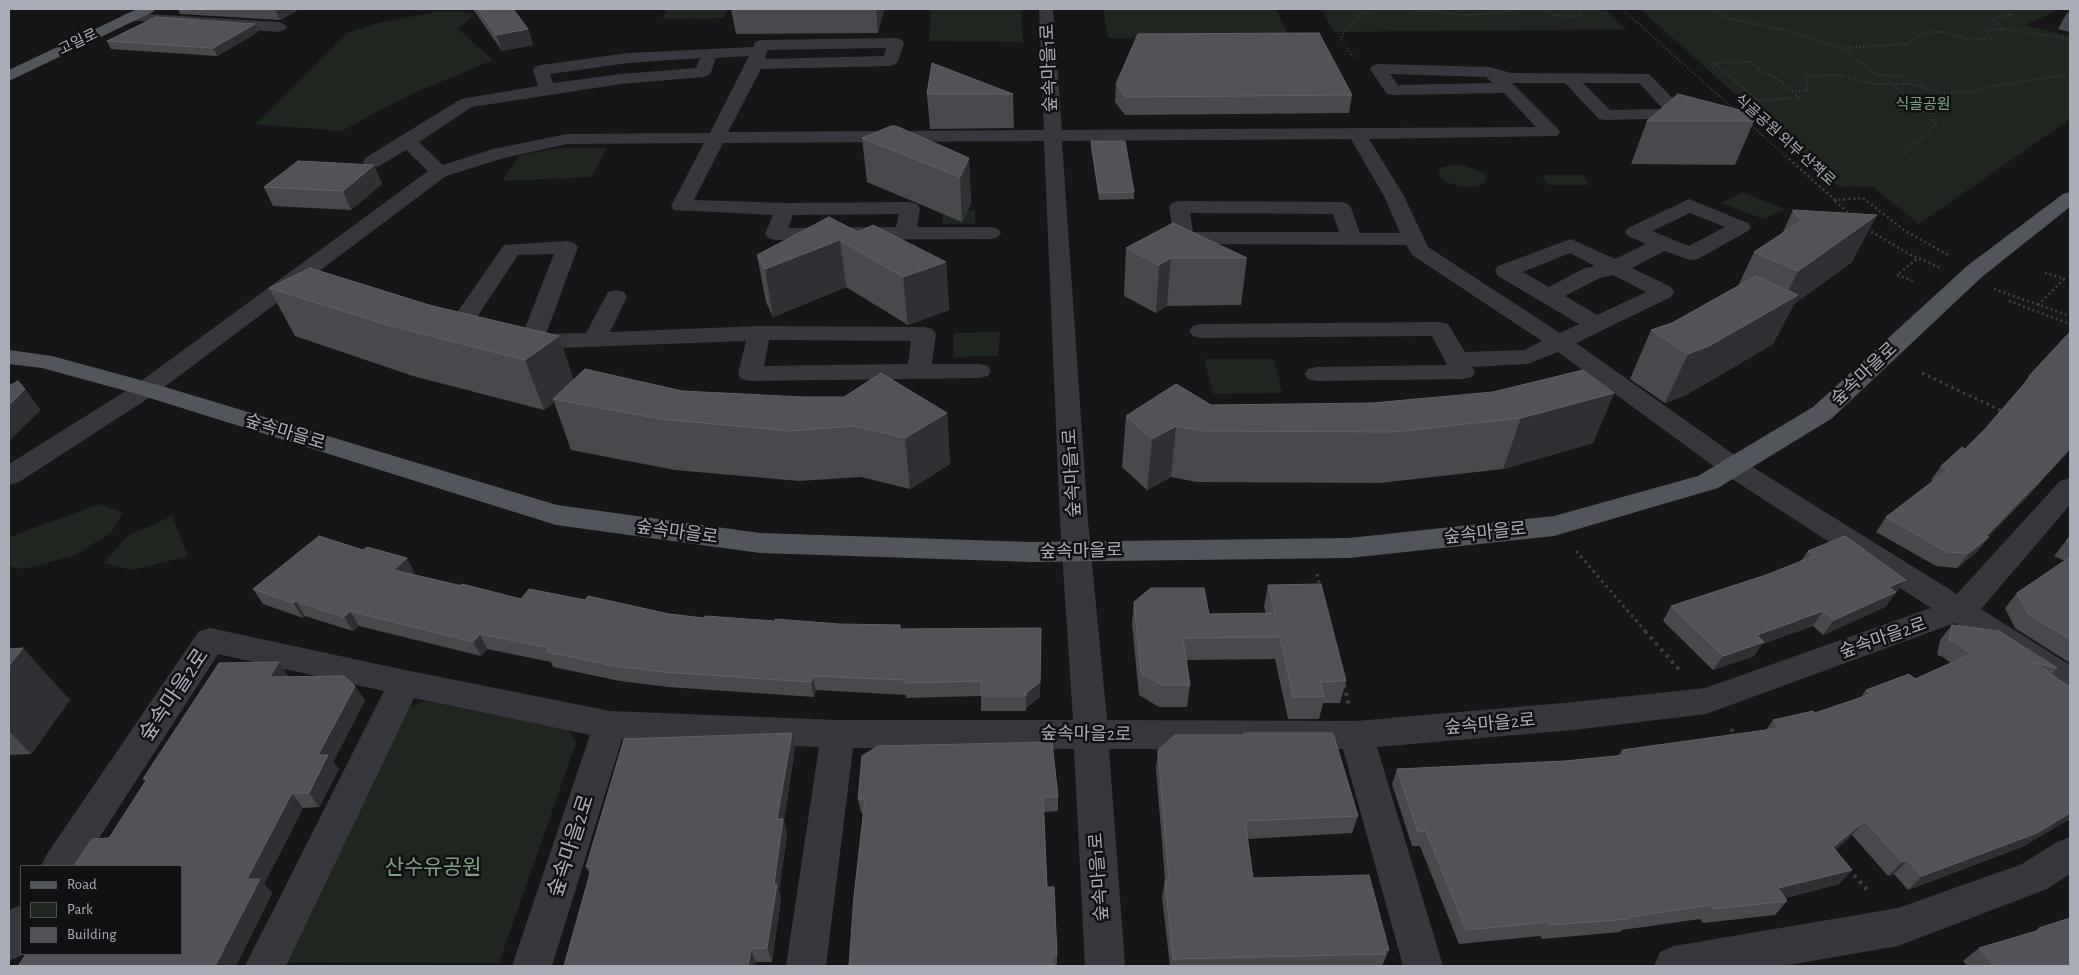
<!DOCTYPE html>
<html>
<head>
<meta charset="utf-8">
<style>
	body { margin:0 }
	#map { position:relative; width:2079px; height:975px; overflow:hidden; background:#161618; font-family:"Alegreya Sans",sans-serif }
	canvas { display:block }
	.frame { position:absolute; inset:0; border:10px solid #a8adb8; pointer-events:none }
	.legend { position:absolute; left:20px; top:865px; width:162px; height:90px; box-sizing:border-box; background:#111113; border:1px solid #4d4f55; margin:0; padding:6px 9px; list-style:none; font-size:15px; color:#a8adb8 }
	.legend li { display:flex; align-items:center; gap:10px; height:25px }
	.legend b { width:25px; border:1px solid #4d4f55 }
</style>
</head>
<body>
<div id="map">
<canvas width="2079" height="975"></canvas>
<div class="frame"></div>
<ul class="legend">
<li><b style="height:6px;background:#53555c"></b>Road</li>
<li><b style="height:14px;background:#1e261f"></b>Park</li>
<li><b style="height:14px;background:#525359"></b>Building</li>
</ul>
</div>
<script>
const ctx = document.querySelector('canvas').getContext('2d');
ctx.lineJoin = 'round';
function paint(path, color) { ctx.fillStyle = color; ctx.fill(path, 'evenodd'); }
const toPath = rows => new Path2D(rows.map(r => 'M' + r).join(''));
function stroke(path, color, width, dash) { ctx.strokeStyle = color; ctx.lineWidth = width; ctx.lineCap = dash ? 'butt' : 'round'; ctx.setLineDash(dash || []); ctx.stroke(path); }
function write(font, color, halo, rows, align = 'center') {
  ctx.font = font + ' "Alegreya Sans","Noto Sans KR",sans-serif'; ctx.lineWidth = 5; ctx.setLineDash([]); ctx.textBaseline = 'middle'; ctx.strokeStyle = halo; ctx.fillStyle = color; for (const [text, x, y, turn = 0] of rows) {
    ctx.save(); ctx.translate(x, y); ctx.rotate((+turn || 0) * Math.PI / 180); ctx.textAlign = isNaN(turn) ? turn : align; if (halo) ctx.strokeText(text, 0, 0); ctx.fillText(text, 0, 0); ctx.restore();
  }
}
paint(toPath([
	[667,9,728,9,723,18,662,19],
	[931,9,1021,9,1023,42,929,41],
	[1103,9,1276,9,1289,37,1108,38],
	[1321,9,1604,9,1626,29,1334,32],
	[1640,9,2061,9,2025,25,2070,36,2070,119,1919,224,1872,186,1839,187],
	[442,11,475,13,458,29,493,60,407,96,342,131,255,124,347,33,381,22],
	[560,148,607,148,591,177,502,181,520,155],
	[1463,165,1484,173,1487,176,1485,183,1474,187,1458,186,1444,181,1438,173,1442,167,1448,166],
	[1541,175,1582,175,1589,185,1549,185],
	[1742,192,1785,209,1763,219,1722,203],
	[943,210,975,210,975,224,942,224],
	[1000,332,998,356,953,357,954,333],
	[1204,359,1274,359,1282,393,1213,394],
	[100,504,123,513,111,533,73,556,23,569,9,566,9,537],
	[172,516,188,556,132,570,104,563,126,537],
	[425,701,568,730,576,743,499,963,284,962,405,709]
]), '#1e261f');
stroke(toPath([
	[1409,9,1464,15,1500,13,1519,9],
	[1547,9,1553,15,1569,17,1580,15,1580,11,1575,9],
	[1622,9,1735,110],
	[1713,9,1726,18,1789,31,1841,48,1927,110,1937,124,1900,157],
	[2003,29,1992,19,2012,14,2006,9],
	[1842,48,1908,44,1924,32,1946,32,1972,40,1991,38,1986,30,2004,29,2070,39],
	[1358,58,1352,55,1341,38,1344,31,1359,16,1372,9],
	[1751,62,1761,71,1778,79,1800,98,1758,100,1714,63,1751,62],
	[1880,75,1901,76,1912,84],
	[1792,91,1808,91,1806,76,1838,75,1874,84,1912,84,1943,93,1970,92,1994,86,2070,74],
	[1749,123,1790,160]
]), '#3d3f44', 2, [1, 2.5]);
stroke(toPath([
	[1789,159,1835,200,1863,198,1904,230,1948,255],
	[1835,201,1853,217],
	[1867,229,1909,254,1941,268],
	[1913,281,1897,275,1918,258],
	[1994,289,2070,316],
	[2009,301,2070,324],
	[2038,305,2064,279,2043,272]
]), '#3d3f44', 2.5, [2, 3]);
stroke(toPath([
	[1922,373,2004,412],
	[1576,551,1646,632],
	[1317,574,1320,586]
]), '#3d3f44', 3, [2.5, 4]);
stroke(toPath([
	[1645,631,1682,673],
	[1344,685,1349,705],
	[1731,729,1737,736],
	[1849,869,1868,891]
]), '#3d3f44', 4, [3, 5]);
paint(toPath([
	[1039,9,1053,9,1062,130,1536,127,1504,93,1393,95,1387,94,1370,69,1372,66,1378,64,1490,67,1511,73,1649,74,1684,110,1687,114,1684,118,1605,120,1599,119,1565,83,1512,83,1557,128,1560,132,1557,136,1369,139,1404,196,1428,247,1560,333,1579,324,1498,276,1495,271,1498,266,1571,239,1615,259,1646,244,1628,236,1625,232,1628,228,1689,199,1748,223,1751,227,1748,231,1698,259,1690,260,1664,251,1632,268,1671,287,1674,292,1671,297,1576,343,1743,461,1957,594,2060,481,2070,478,2070,505,1981,609,2070,665,2070,694,2058,690,1955,623,1706,714,1574,730,1377,747,1443,966,1403,966,1343,749,1109,749,1125,966,1085,966,1074,749,853,748,826,966,786,966,819,747,622,739,552,966,512,966,590,735,414,698,286,966,245,966,384,691,218,654,81,866,41,866,47,854,199,631,210,628,405,670,610,711,838,720,1073,720,1060,521,1044,141,723,143,694,200,785,203,910,202,917,204,920,208,917,227,991,227,998,229,1001,233,998,237,991,239,775,240,768,238,765,234,773,215,674,210,671,206,704,143,567,144,504,158,446,176,155,394,19,482,9,485,9,464,137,384,428,171,406,150,379,166,372,168,365,166,363,162,365,158,461,99,538,86,533,70,535,67,541,65,628,53,753,47,755,42,761,40,896,38,902,40,904,43,898,61,896,64,890,66,761,69,728,132,1044,130,1039,9],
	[886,48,884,56,765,59,767,50,886,48],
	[749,56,710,133,567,134,493,149,443,165,419,142,472,107,621,84,703,77,709,75,711,72,716,58,749,56],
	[700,58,696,68,621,74,553,83,550,74,628,63,700,58],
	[1390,74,1486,77,1493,83,1398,85,1390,74],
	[1583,83,1639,83,1663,109,1610,110,1583,83],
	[1351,139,1384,196,1400,233,1360,233,1351,208,1348,204,1341,202,1179,201,1172,203,1169,207,1174,238,1177,242,1184,244,1406,245,1412,255,1542,341,1524,350,1465,352,1448,324,1440,322,1201,324,1193,326,1189,331,1193,336,1201,338,1432,336,1447,365,1317,367,1308,369,1305,374,1308,379,1317,381,1463,379,1472,377,1475,372,1472,367,1528,364,1558,352,1723,473,1931,608,1705,688,1574,702,1356,721,1107,720,1088,521,1062,141,1351,139],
	[1190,213,1333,214,1339,232,1193,232,1190,213],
	[1690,213,1725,227,1689,246,1652,231,1690,213],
	[899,214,896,227,788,228,793,215,899,214],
	[1570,253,1595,266,1585,268,1549,287,1523,272,1570,253],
	[1613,275,1646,292,1597,315,1565,296,1600,278,1613,275],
	[130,13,279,22,284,24,287,27,284,30,279,32,125,20,123,17,125,14,130,13],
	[567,241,574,243,578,247,546,334,586,333,608,292,616,290,624,292,627,297,610,332,759,326,924,327,932,329,936,334,932,364,979,364,988,366,991,371,988,376,979,378,750,381,741,379,738,374,746,341,531,349,516,345,512,340,516,335,523,333,554,254,518,255,469,329,461,331,453,329,449,324,504,245,567,241],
	[769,340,911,341,908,364,764,366,769,340],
	[2070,837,2070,874,2047,889,1898,946,1783,966,1654,966,1660,952,1674,946,1898,908,2022,864,2057,842,2070,837],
	[21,905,21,954,24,954,9,961,9,910,21,905]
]), '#37383d');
paint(toPath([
	[137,9,155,9,153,12,9,81,9,70,137,9],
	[2070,192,2070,207,1983,276,1831,419,1718,488,1554,536,1349,558,1032,562,760,553,556,525,137,394,42,368,9,364,9,350,52,356,155,384,557,505,760,533,1032,542,1349,538,1554,516,1698,476,1813,407,1967,266,2063,194,2070,192]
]), '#53555c');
paint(toPath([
	[178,9,300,9,280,20,180,14],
	[473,9,513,9,528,29,533,45,502,51],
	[731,9,884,9,878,33,736,34],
	[2070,11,2070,32,2058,29,2067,13],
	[255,24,258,32,217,56,111,49,107,41],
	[1116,84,1352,95,1349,113,1125,115,1115,102],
	[927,94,1013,94,1014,128,930,129],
	[1647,121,1754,121,1735,165,1631,164],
	[862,138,969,158,971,203,962,222,867,182],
	[1091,141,1134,192,1134,199,1099,200,1091,147],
	[374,165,382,184,351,210,273,206,264,187],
	[1793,210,1852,262,1794,304,1773,344,1686,395,1665,403,1630,379,1651,330,1672,323,1738,286,1754,252,1782,234],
	[858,232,946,262,949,310,908,325,846,287,773,317,766,302,757,255],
	[1126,248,1247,258,1241,305,1167,306,1156,313,1124,296],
	[310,268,574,380,682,391,947,413,950,464,910,489,861,477,799,481,675,470,571,450,554,402,544,410,413,376,295,336,269,288],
	[2070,332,2070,450,2026,498,1988,537,1977,552,1957,568,1936,566,1876,532,1886,517,1933,481,1931,480,1941,466,1965,449,1985,429,2019,390,2029,376],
	[1614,393,1593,443,1503,469,1380,483,1197,482,1171,477,1147,490,1122,467,1126,416,1211,405,1373,403],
	[2070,536,2070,663,2015,628,2005,608,2017,593,2065,561,2054,556],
	[1808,551,1906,580,1885,607,1823,635,1813,626,1762,644,1754,656,1713,670,1663,621,1671,606,1766,575,1801,561],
	[415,573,413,574,521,599,585,600,669,614,704,618,901,629,1041,628,1040,697,1026,708,1026,711,981,711,981,696,906,698,906,695,816,690,814,697,668,687,620,681,553,667,551,662,487,649,481,656,359,626,353,631,305,616,303,618,263,604,253,589],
	[1268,585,1346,681,1340,703,1323,703,1319,719,1288,719,1275,659,1186,660,1190,685,1187,707,1159,707,1139,695,1132,624,1134,602,1209,614,1266,613,1264,607],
	[1952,625,2057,668,2052,674,2070,687,2070,822,2068,820,2022,847,1908,890,1894,874,1888,876,1852,835,1835,850,1852,870,1839,884,1785,898,1787,901,1775,915,1703,923,1700,919,1622,930,1620,932,1542,939,1540,936,1459,944,1420,846,1412,846,1392,784,1397,769,1565,761,1618,756,1622,750,1766,730,1773,720,1815,713,1861,697,1866,690,1915,679,1951,663,1943,657,1937,655,1940,640],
	[9,649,70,700,31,754,9,755],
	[289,677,365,700,333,762,339,769,319,807,303,808,264,884,272,893,236,966,18,966,109,838,146,781,143,779],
	[1244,733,1358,816,1352,833,1248,839,1253,878,1389,950,1382,966,1170,966,1162,897,1165,880,1156,768,1158,750,1244,735],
	[795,748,784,820,787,834,779,891,781,898,772,962,756,962,755,966,564,966,590,874,586,867],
	[1058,797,1058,811,1044,812,1047,887,1057,955,1057,966,849,966,864,813,861,813,858,799],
	[2039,928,2070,966,1967,966,1963,961,1979,948,2035,931]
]), '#47494d');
paint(toPath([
	[275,9,300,9,280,20],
	[876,9,884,9,878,33],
	[255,24,258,32,217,56,213,48],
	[528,29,533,45,502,51,496,35],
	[969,158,971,203,962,222,960,177],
	[374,165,382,184,351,210,343,191],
	[1877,215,1852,262,1794,304,1773,344,1686,395,1665,403,1688,354,1781,305,1798,271],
	[840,240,846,287,773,317,765,269],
	[1171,258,1167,306,1156,313,1159,265],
	[946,262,949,310,908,325,903,277],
	[559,336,576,386,553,399,554,402,544,410,525,360],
	[25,389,41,410,9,441,9,405],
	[1614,393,1593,443,1503,469,1521,418],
	[947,413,950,464,910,489,905,438],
	[1176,426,1171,477,1147,490,1152,439],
	[2070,448,2070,450,2026,498,1983,542,1989,537,1977,552,1957,568,1969,553],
	[407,558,415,573,402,585,394,570],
	[1906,580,1885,607,1823,635,1834,620,1889,587],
	[296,601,305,616,303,618,293,603],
	[350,611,359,626,353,631,344,617],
	[1823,611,1813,626,1762,644,1754,656,1713,670,1723,656,1757,635],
	[1041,628,1040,697,1026,708,1026,693],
	[480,634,487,649,481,656,473,642],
	[23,648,70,700,31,754,9,731,9,666],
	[279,662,289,677,270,677],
	[813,676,816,690,814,697,811,682],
	[355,686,365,700,333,762,339,769,319,807,309,793,318,755],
	[792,733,795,748,784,820,787,834,779,891,781,898,772,962,767,948,774,884,777,819],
	[292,793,303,808,264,884,272,893,236,966,215,966,247,879],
	[2070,813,2070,817,2068,820,2022,847,1908,890,1922,876],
	[1865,821,1852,835,1821,862,1833,847],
	[1907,860,1894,874,1888,876,1902,862],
	[1852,870,1839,884,1767,902,1778,888],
	[751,949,756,962,755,966,748,966]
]), '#2f3033');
const building = toPath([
	[478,9,513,9,528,29,496,35,478,9],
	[156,17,255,24,213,48,107,41,156,17],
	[1319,33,1352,95,1126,97,1116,84,1138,34,1319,33],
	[932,63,1013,94,927,94,932,63],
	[1678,94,1755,114,1754,121,1647,121,1678,94],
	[891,126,896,126,969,158,960,177,862,138,891,126],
	[1091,141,1125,141,1134,192,1099,193,1091,141],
	[298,161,374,165,343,191,264,187,298,161],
	[1793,210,1877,215,1798,271,1754,252,1801,221,1793,210],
	[829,217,858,232,873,225,946,262,903,277,840,240,842,239,765,269,757,255,829,217],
	[1173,223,1247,258,1171,258,1159,265,1126,248,1173,223],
	[310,268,429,305,559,336,525,360,391,326,269,288,310,268],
	[1756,276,1798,295,1709,346,1688,354,1651,330,1672,323,1756,276],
	[2070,332,2070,448,2038,483,1986,536,1989,537,1969,553,1947,552,1886,517,1949,469,1941,466,1962,447,1965,449,1985,429,2031,376,2029,376,2070,332],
	[585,369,682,391,803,397,844,397,881,373,947,413,905,438,854,426,790,431,661,419,553,399,585,369],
	[1583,370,1614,393,1521,418,1393,432,1203,431,1176,426,1152,439,1126,416,1176,384,1211,405,1373,403,1493,392,1583,370],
	[18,381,25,389,9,405,9,386,18,381],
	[319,536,363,550,367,547,407,558,394,570,460,586,462,584,521,599,529,589,585,600,588,596,669,614,704,618,705,616,775,621,775,619,839,624,900,625,900,629,1041,628,1040,682,1026,693,1026,696,981,696,982,681,904,683,905,680,813,676,811,682,663,672,614,666,547,652,549,648,480,634,473,642,350,611,344,617,296,601,293,603,253,589,319,536],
	[1845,536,1906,580,1889,587,1896,592,1834,620,1823,611,1757,635,1764,642,1723,656,1671,606,1766,575,1814,556,1808,551,1845,536],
	[2070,536,2070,543,2066,541,2070,536],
	[2070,557,2070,639,2028,614,2017,593,2070,557],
	[1321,584,1346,681,1320,682,1324,697,1293,697,1280,637,1183,638,1190,685,1162,685,1141,673,1134,602,1151,588,1204,588,1209,614,1275,613,1268,585,1321,584],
	[1952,625,1999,631,2057,668,2033,662,2070,687,2070,813,2037,833,1922,876,1907,860,1902,862,1865,821,1833,847,1852,870,1778,888,1787,901,1714,909,1711,905,1629,917,1630,919,1550,925,1549,922,1466,930,1426,831,1418,832,1397,769,1565,761,1625,755,1622,750,1780,728,1773,720,1813,711,1815,713,1871,694,1866,690,1909,674,1915,679,1971,654,1955,642,1949,640,1952,625],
	[23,648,9,666,9,649,23,648],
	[279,662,270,677,344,676,355,686,318,755,328,755,309,793,292,793,247,879,260,879,215,966,18,966,26,954,181,954,181,866,74,866,92,839,109,838,147,779,143,779,219,663,279,662],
	[792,733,777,819,783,819,774,884,777,884,767,948,751,949,748,966,564,966,592,866,586,867,624,739,792,733],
	[1244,733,1333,733,1358,816,1245,821,1253,878,1369,875,1389,950,1384,950,1385,954,1173,959,1165,880,1169,880,1158,750,1175,735,1244,735,1244,733],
	[1052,742,1058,797,1043,797,1047,887,1054,887,1057,955,1051,956,1052,966,849,966,854,896,865,799,858,799,862,756,878,746,1052,742],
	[2070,918,2070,966,1995,966,1979,948,2040,930,2039,928,2070,918]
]);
paint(building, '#525359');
stroke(building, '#5f6168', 1);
write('15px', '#a8adb8', '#111113', [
	["고일로",78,42,-26],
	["식골공원 외부 산책로",1785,140,42]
]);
write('15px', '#7fa381', '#111113', [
	["식골공원",1923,104]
]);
write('18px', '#a8adb8', '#111113', [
	["숲속마을1로",1049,68,-92],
	["숲속마을로",1864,374,-43],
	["숲속마을로",285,432,17],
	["숲속마을1로",1072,473,-93],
	["숲속마을로",677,532,8],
	["숲속마을로",1485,533,-6],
	["숲속마을로",1081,551,-1],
	["숲속마을2로",1883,638,-19],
	["숲속마을2로",1490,724,-5],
	["숲속마을2로",1086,734,1],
	["숲속마을1로",1099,877,-94]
]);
write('21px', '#a8adb8', '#111113', [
	["숲속마을2로",174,695,-56],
	["숲속마을2로",571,846,-72]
]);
write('21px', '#7fa381', '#111113', [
	["산수유공원",433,868]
]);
</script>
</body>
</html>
